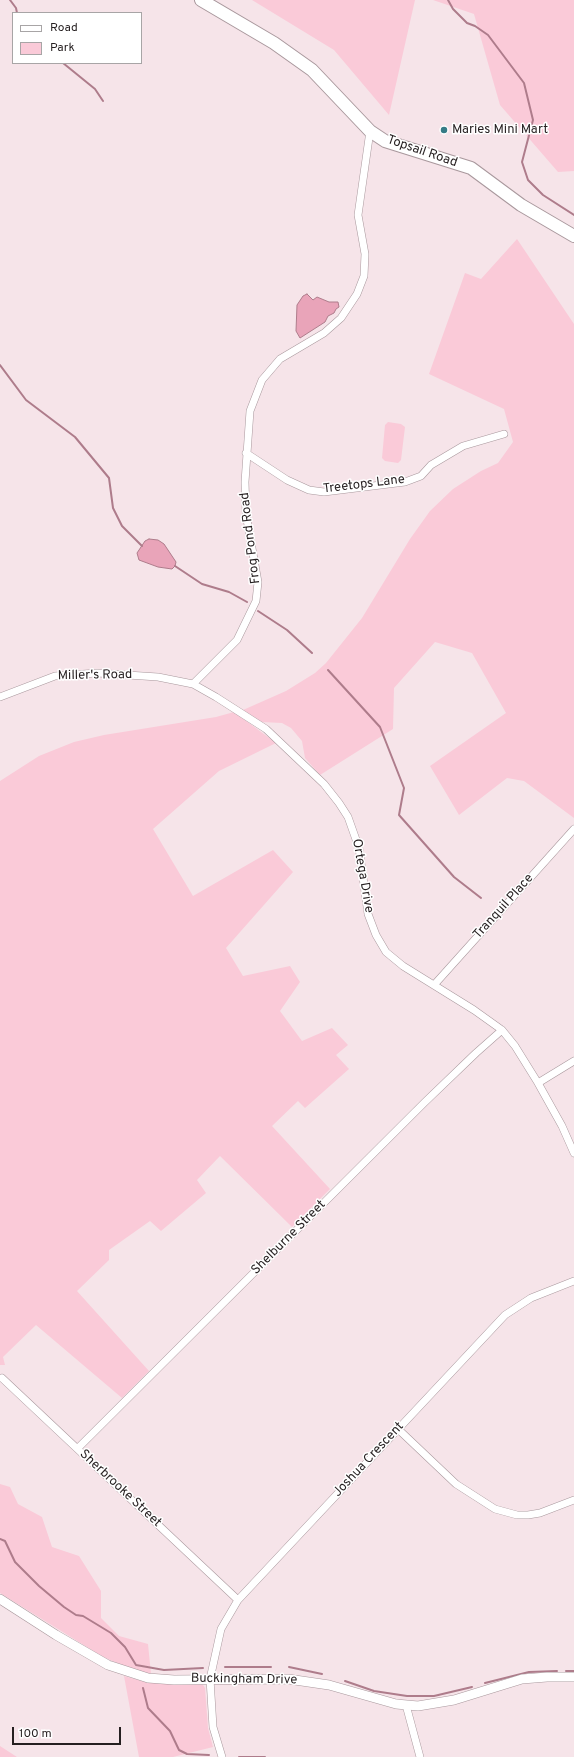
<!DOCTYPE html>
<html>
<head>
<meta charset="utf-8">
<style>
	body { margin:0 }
	#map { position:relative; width:574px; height:1757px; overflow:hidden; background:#f6e4e9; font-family:Overpass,sans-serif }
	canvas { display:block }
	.legend { position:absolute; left:12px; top:12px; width:130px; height:52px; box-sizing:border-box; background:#fff; border:1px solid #a8a5a6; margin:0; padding:5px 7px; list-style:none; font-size:12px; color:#251f20 }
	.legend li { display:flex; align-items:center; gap:8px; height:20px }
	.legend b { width:20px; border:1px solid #a8a5a6 }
	.scale { position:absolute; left:12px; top:1727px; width:109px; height:18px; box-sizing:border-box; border:2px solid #251f20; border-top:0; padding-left:5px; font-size:12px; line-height:14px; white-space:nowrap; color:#251f20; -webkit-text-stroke:3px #fff; paint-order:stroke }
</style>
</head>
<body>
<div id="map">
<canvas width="574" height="1757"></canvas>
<ul class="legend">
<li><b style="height:5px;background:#fff"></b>Road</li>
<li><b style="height:11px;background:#facad8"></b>Park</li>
</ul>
<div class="scale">100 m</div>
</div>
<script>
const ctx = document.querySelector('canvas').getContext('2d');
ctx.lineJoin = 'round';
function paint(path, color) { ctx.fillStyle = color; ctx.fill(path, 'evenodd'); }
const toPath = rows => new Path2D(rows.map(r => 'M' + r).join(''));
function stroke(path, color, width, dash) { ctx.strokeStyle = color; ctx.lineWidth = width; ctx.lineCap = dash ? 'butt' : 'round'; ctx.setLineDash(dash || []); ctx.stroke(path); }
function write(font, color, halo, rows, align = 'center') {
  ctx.font = font + ' Overpass,sans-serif'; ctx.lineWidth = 3; ctx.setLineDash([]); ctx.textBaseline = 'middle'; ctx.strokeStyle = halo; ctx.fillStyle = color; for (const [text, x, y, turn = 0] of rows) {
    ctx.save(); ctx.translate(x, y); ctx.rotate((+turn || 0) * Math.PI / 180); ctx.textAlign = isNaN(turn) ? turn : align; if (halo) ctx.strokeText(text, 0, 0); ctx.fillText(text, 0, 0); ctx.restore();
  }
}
paint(toPath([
	[252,0,415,0,389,115,334,50],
	[433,0,574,0,574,171,558,172,500,105,474,14],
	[517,239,574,324,574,818,524,781,507,778,459,815,430,766,506,713,472,653,435,642,394,688,393,729,320,775,305,758,302,741,291,728,282,723,262,722,243,710,286,691,315,673,326,663,362,618,410,539,430,511,453,489,481,471,498,463,513,442,504,409,429,374,465,273,481,279],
	[388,422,401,424,405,427,401,460,398,463,385,461,382,458,385,425],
	[234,712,276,743,219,771,153,829,193,896,273,850,293,872,226,948,243,976,290,966,300,982,280,1011,302,1041,332,1028,348,1045,336,1055,349,1069,305,1108,298,1101,272,1126,330,1189,292,1227,220,1156,197,1180,206,1193,161,1231,150,1221,109,1250,109,1260,77,1291,149,1371,122,1398,36,1325,3,1357,5,1365,0,1365,0,781,39,756,74,742,104,735,216,717],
	[0,1484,10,1487,18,1504,42,1517,52,1547,79,1556,101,1591,101,1618,119,1636,148,1644,151,1674,136,1671,103,1657,0,1593],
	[124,1676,149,1683,199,1683,203,1685,205,1688,208,1728,213,1747,173,1757,139,1757],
	[0,1746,17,1757,0,1757]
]), '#facad8');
const water = toPath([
	[307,294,313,300,317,297,329,302,338,302,339,307,336,309,334,313,328,316,325,322,300,338,296,331,297,305,303,296,307,294],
	[149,539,158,540,164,544,176,562,175,566,172,569,158,567,139,560,137,553,145,541,149,539]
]);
paint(water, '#e9a4b9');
stroke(water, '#ae7c8b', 1);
stroke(toPath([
	[10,0,16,8,17,13],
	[448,0,453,9,467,23,475,26,488,35,524,83,533,120,522,162,528,180,543,195,574,215],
	[63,63,95,89,103,101],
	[0,365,26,400,75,437,109,478,113,508,122,526,142,546],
	[175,566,202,584,229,592,247,602],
	[258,611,287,630,312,653],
	[328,670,380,727,404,788,399,815,454,877,481,898],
	[0,1539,5,1541,15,1562,39,1586,64,1607,76,1615,83,1616,111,1633,125,1647,136,1665,164,1670,203,1668],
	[225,1667,271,1667],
	[289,1667,322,1674],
	[566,1671,574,1671],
	[345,1681,374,1691,407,1696,434,1696,472,1687],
	[485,1683,529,1672,557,1671],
	[143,1688,148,1708,170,1731,179,1750,187,1754,209,1755],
	[239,1757,265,1757]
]), '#ae7c8b', 2);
const minor = toPath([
	[246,453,287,480,309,490,324,492,405,482,421,476,431,465,463,446,504,434],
	[193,684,237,640,256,601,258,582,246,514,245,482,250,411,262,380,280,359,324,333,341,318,357,294,364,276,365,254,358,215,370,131],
	[0,697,55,676,97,673,158,677,193,684,216,697,266,729,324,784,339,803,348,817,359,848,368,914,376,935,386,952,403,966,474,1010,502,1030,515,1046,538,1083,562,1126,574,1153],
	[434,985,574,829],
	[538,1083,574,1061],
	[2,1378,238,1600],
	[398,1429,456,1484,495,1509,517,1515,528,1515,540,1513,574,1500],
	[78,1448,425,1102,476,1053,502,1030],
	[406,1705,420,1757],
	[222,1757,213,1727,210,1679,221,1629,238,1600,505,1315,531,1298,574,1281]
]);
const tertiary = toPath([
	[0,1599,56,1635,108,1665,148,1678,174,1680,288,1679,329,1685,396,1704,418,1706,454,1700,522,1679,547,1677,574,1677]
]);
const primary = toPath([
	[201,0,274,43,312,70,370,131,385,141,471,168,521,205,574,236]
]);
stroke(minor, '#a9989d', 8);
stroke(tertiary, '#a9989d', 10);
stroke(primary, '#a9989d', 14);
stroke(minor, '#fff', 7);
stroke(tertiary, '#fff', 9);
stroke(primary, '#fff', 12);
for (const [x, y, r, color] of [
	[444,130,4,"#357b86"]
]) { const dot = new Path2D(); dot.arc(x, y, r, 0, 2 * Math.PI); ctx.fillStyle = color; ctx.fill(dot); stroke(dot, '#fff', 1.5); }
write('13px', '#251f20', '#fff', [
	["Maries Mini Mart",452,130]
], 'left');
write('13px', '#251f20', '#fff', [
	["Topsail Road",422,152,19],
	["Treetops Lane",364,485,-7],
	["Frog Pond Road",251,538,-97],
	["Miller's Road",95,676,-1],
	["Ortega Drive",362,876,80],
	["Tranquil Place",504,907,-48],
	["Shelburne Street",289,1238,-45],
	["Joshua Crescent",369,1460,-47],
	["Sherbrooke Street",120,1489,43],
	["Buckingham Drive",244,1680,1]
]);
</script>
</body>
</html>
